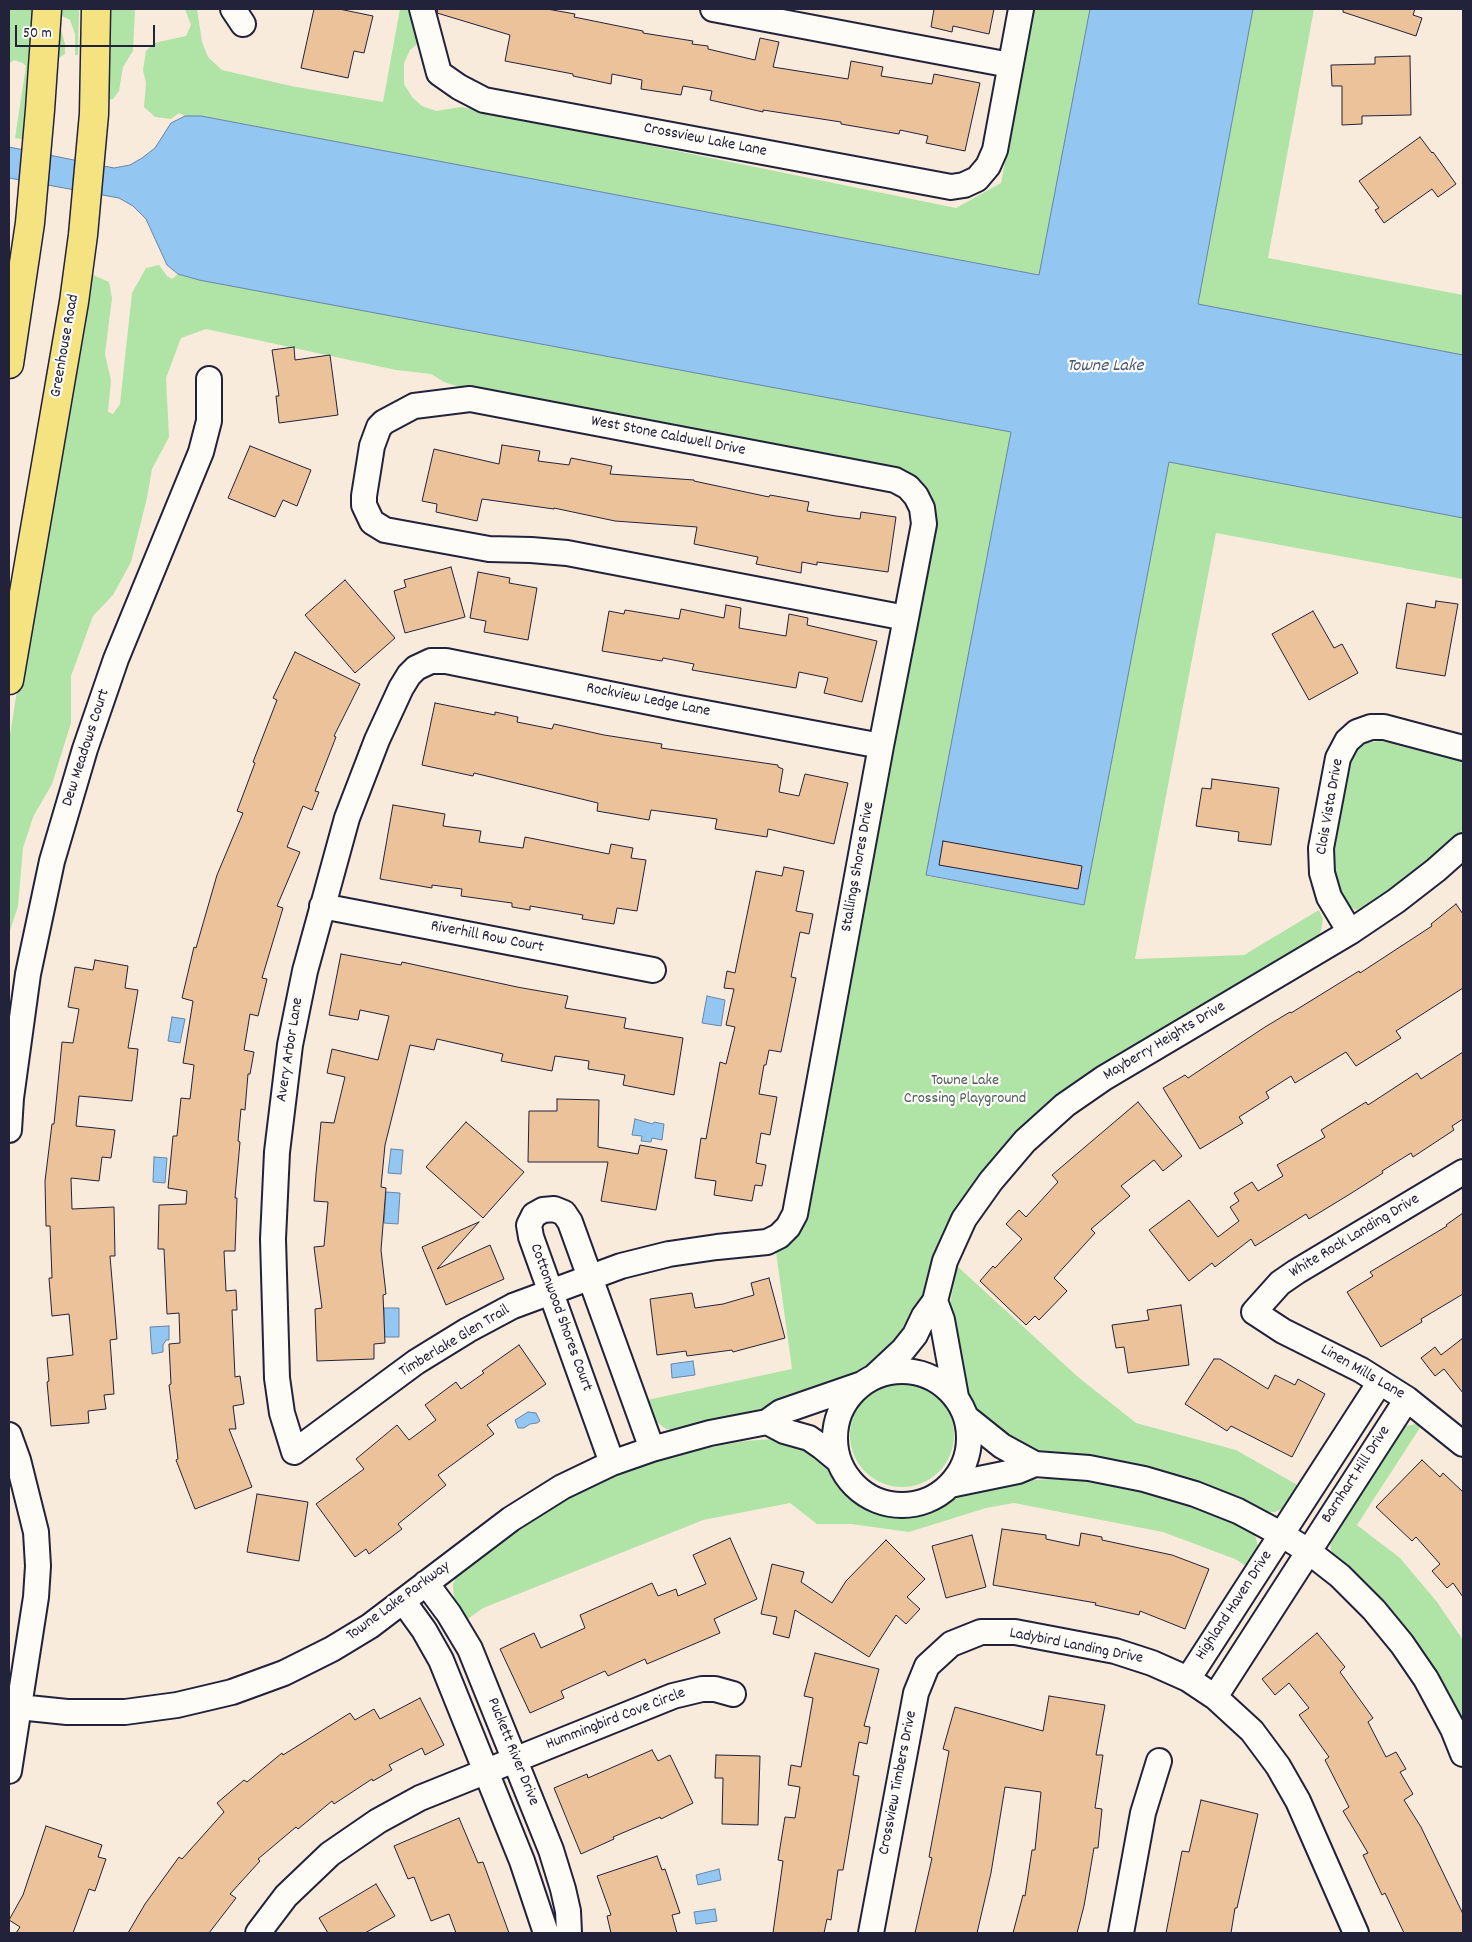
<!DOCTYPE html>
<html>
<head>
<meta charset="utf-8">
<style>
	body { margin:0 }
	#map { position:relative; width:1472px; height:1942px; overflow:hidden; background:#f8ebdb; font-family:Dekko,sans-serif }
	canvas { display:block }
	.frame { position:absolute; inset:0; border:10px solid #22223b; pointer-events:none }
	.scale { position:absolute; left:15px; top:25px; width:140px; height:22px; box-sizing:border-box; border:2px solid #22223b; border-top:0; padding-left:6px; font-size:15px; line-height:18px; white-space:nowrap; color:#22223b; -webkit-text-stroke:4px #fdfcf7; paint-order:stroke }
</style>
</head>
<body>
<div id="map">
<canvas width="1472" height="1942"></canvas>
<div class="frame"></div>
<div class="scale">50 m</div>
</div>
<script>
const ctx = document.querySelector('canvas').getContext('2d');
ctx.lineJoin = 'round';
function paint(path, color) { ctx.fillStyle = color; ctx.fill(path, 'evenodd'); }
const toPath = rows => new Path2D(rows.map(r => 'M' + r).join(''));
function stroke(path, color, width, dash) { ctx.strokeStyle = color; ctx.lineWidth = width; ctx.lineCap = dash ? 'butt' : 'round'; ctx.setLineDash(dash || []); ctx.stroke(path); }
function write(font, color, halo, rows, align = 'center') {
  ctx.font = font + ' Dekko,sans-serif'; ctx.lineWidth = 4.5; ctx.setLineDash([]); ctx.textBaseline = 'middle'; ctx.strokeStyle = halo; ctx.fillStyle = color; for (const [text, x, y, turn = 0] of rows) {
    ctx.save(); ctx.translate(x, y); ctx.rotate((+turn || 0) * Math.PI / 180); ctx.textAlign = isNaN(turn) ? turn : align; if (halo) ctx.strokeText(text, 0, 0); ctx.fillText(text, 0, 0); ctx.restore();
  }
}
paint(toPath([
	[9,9,79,9,78,55,75,55,75,34,70,20,62,16,59,22,65,44,65,54,54,61,46,143,15,138,26,66,23,63,14,60,9,64],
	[103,9,135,9,133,51,123,67,119,91,113,99,105,100,109,41],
	[185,9,197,9,202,42,208,57,222,70,291,86,383,102,400,9,416,9,421,41,410,50,404,63,404,84,412,97,422,106,436,111,461,107,956,208,1001,183,1034,9,1090,9,1040,275,201,116,185,116,179,113,171,119,155,117,144,107,146,83,143,70,146,51,154,43,186,36,191,25],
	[1253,9,1314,9,1268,258,1463,295,1463,355,1198,305],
	[159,265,167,276,172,279,178,274,199,280,1011,432,927,876,1084,905,1169,462,1463,518,1463,579,1216,533,1135,959,1244,955,1319,910,1323,919,1321,931,1316,939,1071,1084,1039,1112,998,1153,951,1217,931,1262,917,1315,887,1356,865,1366,844,1380,760,1414,675,1430,666,1429,657,1422,647,1400,792,1369,776,1252,791,1241,807,1207,935,527,899,470,453,385,444,382,431,374,396,370,206,329,181,338,166,378,169,437,152,469,147,498,131,562,113,595,93,616,71,676,71,723,52,784,33,817,23,848,18,906,9,934,9,741,76,317,91,274,109,282,112,298,105,354,111,380,108,412,113,414,120,404,132,293,146,268],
	[1380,741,1448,753,1463,760,1463,830,1421,869,1363,909,1356,910,1346,905,1341,898,1332,869,1333,847,1349,764,1352,755,1360,746,1367,743],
	[957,1266,1078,1377,1136,1423,1236,1450,1301,1487,1286,1507,1275,1512,1268,1512,1240,1498,1206,1485,1166,1473,1027,1451,984,1424,973,1408,965,1390,950,1327,950,1305],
	'850 1435a52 52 0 1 1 104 0a52 52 0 1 1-104 0Z',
	[1416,1424,1421,1426,1357,1525,1400,1558,1437,1602,1463,1640,1463,1719,1443,1682,1412,1637,1377,1595,1334,1557,1331,1550,1330,1539,1399,1431,1406,1426],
	[771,1439,796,1443,828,1463,844,1484,861,1499,878,1508,900,1512,922,1509,978,1487,1006,1482,1064,1478,1125,1488,1189,1505,1226,1518,1252,1530,1255,1535,1258,1546,1249,1568,1235,1559,1163,1532,1014,1503,986,1508,909,1532,851,1524,817,1524,790,1503,703,1520,483,1608,465,1621,454,1602,453,1584,456,1578,515,1533,566,1500,609,1478,654,1462,702,1449,745,1441]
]), '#afe4a6');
const water = toPath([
	[1090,9,1253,9,1198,304,1463,355,1463,518,1169,462,1084,905,926,875,1011,432,199,280,178,274,167,265,146,219,133,206,119,198,9,178,9,147,114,168,130,165,142,158,155,148,171,123,185,116,201,116,1039,275,1090,9],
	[707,996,725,1000,721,1026,702,1023,707,996],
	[172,1017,185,1019,180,1043,168,1041,172,1017],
	[635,1119,653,1124,654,1122,664,1124,662,1140,652,1138,651,1142,641,1141,642,1136,632,1135,635,1119],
	[391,1149,403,1150,401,1174,388,1173,391,1149],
	[154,1157,167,1158,165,1183,153,1182,154,1157],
	[386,1192,400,1193,398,1224,384,1223,386,1192],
	[384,1308,399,1308,399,1337,384,1337,384,1308],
	[169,1326,169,1340,166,1340,163,1345,163,1352,152,1354,150,1327,169,1326],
	[693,1361,695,1375,672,1378,671,1364,693,1361],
	[528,1412,536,1413,540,1421,537,1423,530,1424,524,1428,518,1428,515,1420,528,1412],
	[719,1869,721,1880,698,1885,696,1875,719,1869],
	[715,1909,717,1921,696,1924,694,1912,715,1909]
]);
paint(water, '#93c6f0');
stroke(water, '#6684a8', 1);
const building = toPath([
	[314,9,339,9,373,16,364,53,354,51,348,78,301,68,314,9],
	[438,9,547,9,575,14,574,17,643,31,643,33,693,41,692,44,708,46,708,49,755,60,760,38,779,42,773,67,848,79,851,61,883,67,881,76,932,84,934,74,980,83,965,151,926,143,928,136,900,130,899,134,841,124,841,122,763,110,763,112,710,100,712,91,683,86,681,95,641,89,642,80,612,74,611,84,573,76,573,74,505,61,510,35,437,13,438,9],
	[934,9,994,9,989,34,953,26,952,32,931,27,934,9],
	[1343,9,1415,9,1413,15,1422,18,1416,36,1343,12,1343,9],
	[1410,56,1411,115,1362,116,1362,124,1342,125,1342,86,1332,86,1331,65,1375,64,1375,57,1410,56],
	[1420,137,1432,153,1433,152,1456,184,1438,197,1432,189,1384,223,1375,210,1379,208,1359,181,1420,137],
	[294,347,295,360,330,355,338,415,279,423,276,396,279,396,272,350,294,347],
	[502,445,540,451,538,461,569,465,571,458,612,466,610,474,694,480,694,481,769,497,770,495,809,502,807,511,836,516,860,519,861,512,896,517,888,572,817,562,817,565,802,562,801,573,756,564,758,557,694,544,697,527,615,521,554,508,554,509,482,499,477,521,436,512,437,504,422,501,434,449,499,464,502,445],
	[250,446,311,470,297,506,283,500,275,517,228,498,250,446],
	[451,567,465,617,405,633,394,591,406,587,404,580,451,567],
	[478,572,510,578,509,583,537,588,528,640,484,632,486,621,470,618,478,572],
	[345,580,395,638,355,673,305,615,345,580],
	[1436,601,1458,604,1445,676,1396,668,1407,603,1435,608,1436,601],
	[726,605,741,608,739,628,786,636,789,614,808,618,807,625,877,641,862,702,824,693,828,678,799,672,796,688,692,670,694,664,663,658,662,661,602,651,609,611,624,614,625,610,679,619,681,609,724,618,726,605],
	[1313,611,1334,648,1342,644,1358,673,1309,700,1272,634,1313,611],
	[295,652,360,684,334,736,336,737,315,791,319,792,312,810,303,806,287,847,300,852,277,906,283,908,262,978,267,979,258,1016,250,1014,244,1050,254,1052,250,1074,248,1074,245,1110,241,1109,238,1141,240,1142,235,1198,237,1198,235,1251,224,1251,226,1291,236,1290,237,1310,232,1310,235,1377,240,1376,244,1404,233,1406,236,1429,229,1429,252,1487,195,1509,176,1460,178,1459,169,1385,171,1384,169,1344,180,1343,179,1313,167,1314,164,1249,158,1249,159,1205,186,1204,187,1191,168,1188,173,1136,177,1136,181,1098,190,1099,194,1065,183,1063,193,1001,182,998,194,947,196,948,217,875,243,813,237,811,255,763,253,762,277,700,273,698,295,652],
	[435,703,495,715,495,712,518,717,517,722,552,729,554,724,604,735,662,744,661,748,778,765,778,767,783,769,779,792,799,796,805,774,848,783,834,844,768,829,767,837,715,829,717,819,651,810,649,820,597,811,598,803,474,773,473,776,422,765,435,703],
	[1212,779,1279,788,1271,845,1238,841,1239,832,1196,826,1202,788,1211,789,1212,779],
	[393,805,445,814,443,826,481,831,479,842,523,848,525,837,609,854,611,844,633,848,631,858,646,860,637,911,617,908,614,924,582,919,583,915,530,906,530,910,512,907,512,903,461,896,462,889,432,885,432,888,380,879,393,805],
	[943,841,1082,866,1078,889,939,865,943,841],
	[784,867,804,871,796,911,813,914,809,934,800,932,791,977,796,978,781,1052,769,1050,766,1065,764,1065,759,1094,777,1097,770,1135,761,1133,756,1163,766,1165,762,1186,755,1185,752,1201,714,1195,716,1181,695,1178,701,1138,706,1139,720,1062,726,1064,735,1027,726,1025,734,989,724,988,727,971,735,973,756,871,782,876,784,867],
	[1456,904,1463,914,1463,988,1396,1031,1401,1038,1356,1066,1346,1052,1295,1083,1291,1076,1266,1092,1269,1098,1239,1117,1243,1123,1200,1149,1163,1088,1185,1075,1188,1078,1265,1027,1290,1012,1291,1013,1359,971,1360,973,1432,926,1431,924,1456,904],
	[341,954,401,965,402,962,517,987,568,996,565,1008,626,1018,624,1028,683,1038,674,1095,623,1085,625,1075,588,1069,589,1061,555,1056,552,1071,501,1061,503,1054,437,1039,434,1050,410,1045,385,1145,381,1187,386,1188,381,1250,386,1294,383,1295,385,1343,374,1344,374,1359,317,1361,315,1309,322,1308,314,1247,324,1246,328,1202,314,1201,316,1174,321,1122,334,1123,345,1077,327,1073,332,1049,378,1060,389,1016,360,1010,358,1020,329,1015,341,954],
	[95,960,128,966,125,988,138,990,128,1048,138,1049,132,1101,79,1096,76,1126,115,1130,111,1158,102,1157,99,1181,71,1178,72,1209,114,1207,115,1256,110,1256,117,1339,110,1340,114,1394,104,1395,106,1409,88,1411,89,1423,51,1426,47,1382,49,1381,47,1358,73,1355,69,1314,52,1316,49,1278,52,1278,50,1226,46,1226,45,1181,52,1124,54,1124,62,1042,73,1043,79,1009,68,1007,75,967,93,970,95,960],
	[1463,1052,1463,1119,1452,1126,1454,1130,1413,1157,1411,1153,1382,1171,1383,1173,1350,1194,1309,1219,1306,1214,1255,1246,1251,1239,1215,1267,1212,1263,1189,1281,1149,1230,1189,1200,1218,1237,1239,1221,1230,1207,1239,1201,1234,1193,1252,1182,1258,1191,1283,1176,1277,1165,1325,1137,1321,1130,1366,1102,1368,1105,1417,1073,1421,1079,1463,1052],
	[557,1099,599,1100,598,1147,638,1154,640,1145,667,1150,656,1210,601,1201,608,1162,528,1162,529,1111,557,1111,557,1099],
	[1138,1102,1182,1156,1163,1171,1154,1160,1121,1186,1130,1196,1091,1229,1095,1233,1054,1278,1067,1291,1039,1320,1035,1316,1026,1325,980,1281,993,1266,995,1268,1022,1239,1006,1224,1019,1210,1026,1217,1058,1182,1052,1175,1138,1102],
	[466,1122,524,1172,483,1218,426,1167,466,1122],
	[1463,1213,1463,1294,1421,1319,1422,1322,1381,1347,1347,1292,1373,1276,1370,1272,1447,1226,1446,1225,1463,1213],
	[479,1222,437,1269,490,1245,504,1279,446,1305,422,1247,479,1222],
	[769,1278,785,1338,733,1352,732,1350,687,1356,686,1351,657,1355,650,1299,692,1293,695,1308,723,1304,754,1295,751,1283,769,1278],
	[1181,1305,1189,1365,1128,1373,1124,1347,1116,1348,1112,1325,1149,1320,1147,1310,1181,1305],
	[1463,1338,1463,1393,1444,1369,1435,1376,1421,1358,1435,1347,1441,1355,1463,1338],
	[519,1345,546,1384,487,1425,494,1434,438,1475,446,1485,398,1524,402,1529,369,1554,366,1549,355,1557,316,1504,364,1469,356,1459,397,1425,409,1440,436,1420,425,1405,456,1382,461,1389,484,1373,482,1371,519,1345],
	[1214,1359,1220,1359,1268,1389,1275,1375,1295,1385,1298,1379,1325,1394,1292,1457,1231,1426,1227,1431,1185,1404,1214,1359],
	[1422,1460,1440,1477,1443,1473,1463,1492,1463,1597,1453,1583,1447,1588,1432,1571,1440,1564,1416,1537,1412,1541,1376,1507,1422,1460],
	[257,1494,308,1502,299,1561,247,1552,257,1494],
	[1002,1529,1046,1535,1046,1539,1079,1546,1081,1533,1102,1537,1102,1540,1172,1555,1209,1569,1185,1629,1140,1611,1139,1615,1095,1605,1096,1603,993,1585,1002,1529],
	[972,1535,986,1587,946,1598,932,1546,972,1535],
	[730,1538,757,1599,714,1619,720,1633,647,1664,645,1659,608,1676,605,1671,561,1691,564,1698,530,1713,500,1649,534,1633,541,1648,585,1628,580,1615,652,1583,658,1596,676,1589,678,1596,706,1584,693,1555,730,1538],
	[886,1540,925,1579,907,1597,920,1609,906,1624,896,1615,869,1657,795,1610,789,1638,773,1634,777,1617,761,1614,772,1564,804,1572,801,1582,832,1603,846,1581,886,1540],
	[1317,1633,1345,1667,1340,1672,1373,1718,1368,1722,1386,1757,1396,1752,1406,1769,1400,1772,1413,1794,1404,1800,1421,1827,1463,1914,1463,1933,1404,1933,1385,1893,1382,1895,1363,1855,1368,1853,1343,1811,1349,1807,1325,1760,1329,1757,1299,1715,1309,1708,1289,1683,1275,1695,1262,1679,1317,1633],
	[815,1653,879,1669,864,1726,870,1727,867,1744,859,1742,853,1775,859,1776,843,1870,838,1870,831,1920,827,1919,824,1933,773,1933,783,1861,778,1860,785,1817,795,1818,800,1787,788,1785,791,1765,801,1767,813,1698,804,1696,815,1653],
	[1049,1696,1105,1705,1096,1755,1103,1755,1095,1808,1102,1809,1098,1848,1094,1848,1084,1906,1077,1933,1013,1933,1023,1895,1025,1896,1032,1850,1035,1850,1041,1792,1005,1787,991,1873,977,1933,915,1933,932,1858,929,1857,949,1751,943,1749,955,1707,1043,1731,1049,1696],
	[420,1698,444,1745,425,1755,422,1748,389,1765,392,1770,373,1781,372,1779,334,1804,332,1801,298,1829,296,1827,258,1859,260,1861,230,1894,236,1898,209,1933,128,1933,145,1904,179,1857,182,1859,224,1812,217,1803,244,1780,247,1782,282,1753,283,1755,350,1713,355,1720,374,1709,380,1719,420,1698],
	[652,1750,658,1761,670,1755,693,1803,661,1819,660,1817,613,1837,614,1839,581,1854,554,1788,587,1774,588,1778,652,1750],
	[716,1755,760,1756,758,1825,722,1824,723,1778,715,1778,716,1755],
	[1201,1800,1258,1814,1237,1908,1235,1908,1231,1933,1166,1933,1182,1851,1189,1852,1201,1800],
	[459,1818,478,1863,483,1862,509,1933,456,1933,449,1914,431,1921,414,1877,408,1879,394,1846,459,1818],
	[46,1826,102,1845,98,1857,106,1859,95,1891,89,1889,73,1933,16,1933,20,1927,9,1920,23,1895,46,1826],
	[657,1856,662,1870,665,1869,680,1913,672,1915,677,1933,611,1933,607,1916,611,1915,597,1876,657,1856],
	[376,1884,395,1916,365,1933,328,1933,319,1918,376,1884]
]);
paint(building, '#ebc29a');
stroke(building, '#22223b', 1);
const minor = toPath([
	[233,9,243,24],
	[422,9,439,73,459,87,484,100,951,187,964,185,977,179,988,166,995,150,1021,9],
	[713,9,1010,65],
	[881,746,679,708,446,661,431,661,416,668,409,675,401,688,377,740,347,818,305,971,290,1045,277,1152,273,1239,277,1378,282,1413,294,1452,416,1362,468,1330,513,1306,621,1266,669,1254,717,1247,767,1242,779,1236,788,1227,795,1214,881,746,906,618,924,524,922,508,916,496,908,487,895,480,470,399,414,406,384,422,379,427,372,446,364,496,364,505,372,522,385,530,489,549,531,550,567,553,906,618],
	[322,906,653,970],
	[1350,932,1329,897,1322,873,1321,848,1338,758,1347,741,1357,732,1371,727,1384,727,1463,748],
	[9,1130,11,1098,28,974,52,861,85,749,116,659,201,452,209,421,209,379],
	[1463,1172,1296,1272,1280,1283,1254,1312,1283,1331,1361,1370,1380,1382,1407,1399,1463,1444],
	[935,1301,942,1320,956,1397],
	'835 1438a67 67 0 1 1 134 0a67 67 0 1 1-134 0Z',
	[874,1377,903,1350,915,1335,924,1316,935,1301,945,1261,964,1219,991,1181,1025,1141,1065,1105,1104,1078,1350,932,1396,901,1436,870,1463,846],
	[967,1418,1002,1446,1035,1464,1089,1468,1144,1479,1195,1494,1238,1511,1281,1534,1308,1551,1340,1576,1374,1610,1402,1644,1426,1679,1453,1729,1463,1754],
	[767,1422,784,1431,809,1438,822,1447,839,1461],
	[9,1435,18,1460,36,1532,38,1566,36,1597,9,1771],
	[612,1463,531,1237,529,1225,534,1215,543,1210,554,1209,564,1213,570,1222,652,1449],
	[950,1485,1018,1471,1035,1464],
	[426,1583,449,1614,470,1649,551,1850,563,1889,568,1911,569,1933],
	[403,1601,424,1630,441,1660,522,1861,546,1933],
	[1188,1679,1380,1382],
	[1215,1697,1407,1399],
	[9,1706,67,1712,125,1712,177,1705,232,1692,284,1673,332,1649,370,1626,511,1519,562,1487,612,1463,652,1449,710,1433,767,1422,781,1412,862,1384],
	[258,1933,286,1896,330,1854,378,1821,420,1798,673,1696,702,1689,715,1689,733,1694],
	[871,1933,916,1693,927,1666,951,1644,981,1632,1015,1632,1115,1651,1152,1663,1188,1679,1215,1697,1252,1731,1278,1766,1298,1801,1356,1933],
	[1121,1933,1143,1813,1159,1761]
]);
const major = toPath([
	[9,364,30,223,40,110,47,9],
	[9,680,74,302,83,235,94,114,96,9]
]);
stroke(minor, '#22223b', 28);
stroke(major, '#22223b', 31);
stroke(minor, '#fdfcf7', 24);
stroke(major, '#f5e382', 28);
write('16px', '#22223b', '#fdfcf7', [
	["Crossview Lake Lane",705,141,11],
	["Greenhouse Road",66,346,-80],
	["West Stone Caldwell Drive",668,437,11],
	["Rockview Ledge Lane",648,701,11],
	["Dew Meadows Court",87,748,-72],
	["Clois Vista Drive",1331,807,-80],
	["Stallings Shores Drive",859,867,-80],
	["Riverhill Row Court",487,938,11],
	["Mayberry Heights Drive",1165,1042,-31],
	["Avery Arbor Lane",291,1050,-81],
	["White Rock Landing Drive",1355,1237,-31],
	["Cottonwood Shores Court",560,1318,70],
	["Timberlake Glen Trail",455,1342,-31],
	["Linen Mills Lane",1362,1373,30],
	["Barnhart Hill Drive",1357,1475,-57],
	["Towne Lake Parkway",399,1602,-36],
	["Highland Haven Drive",1235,1606,-57],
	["Ladybird Landing Drive",1076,1647,11],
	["Hummingbird Cove Circle",616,1720,-21],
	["Puckett River Drive",512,1752,68],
	["Crossview Timbers Drive",899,1783,-79]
]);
write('16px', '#4c5c5b', '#fdfcf7', [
	["Towne Lake",965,1082],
	["Crossing Playground",965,1100]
]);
write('italic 18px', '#4a5b7a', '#fdfcf7', [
	["Towne Lake",1105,368]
]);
</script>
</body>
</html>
